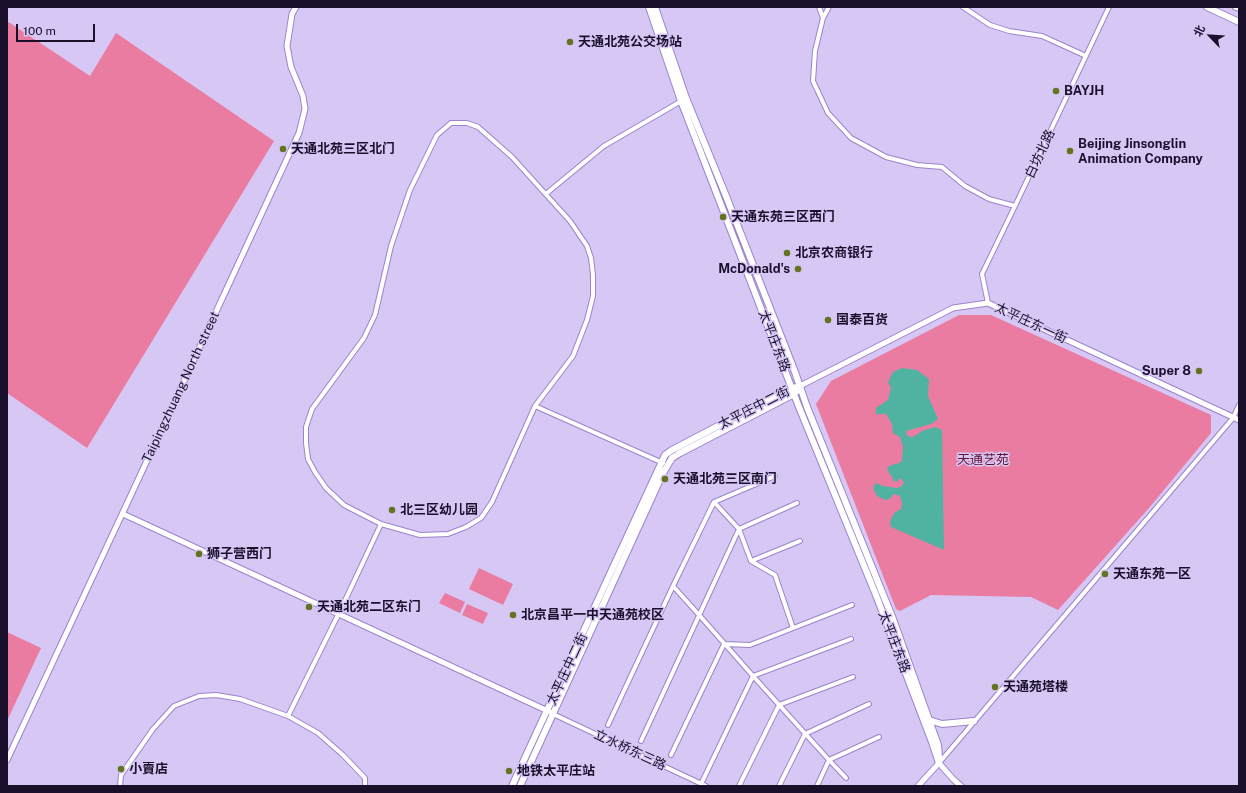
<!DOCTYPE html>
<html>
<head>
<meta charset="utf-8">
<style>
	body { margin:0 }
	#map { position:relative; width:1246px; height:793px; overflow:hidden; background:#d6c7f5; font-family:"Public Sans","Noto Sans SC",sans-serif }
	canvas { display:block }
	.frame { position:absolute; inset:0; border:8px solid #1b102c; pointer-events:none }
	.north { position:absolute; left:1190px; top:16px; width:40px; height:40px; -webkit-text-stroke:3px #d6c7f5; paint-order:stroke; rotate:295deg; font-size:11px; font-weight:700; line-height:16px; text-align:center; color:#1b102c }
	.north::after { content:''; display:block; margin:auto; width:14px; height:18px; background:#1b102c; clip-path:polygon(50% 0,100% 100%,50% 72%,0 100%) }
	.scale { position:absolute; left:16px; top:24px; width:79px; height:18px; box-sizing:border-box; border:2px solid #1b102c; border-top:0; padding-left:5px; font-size:12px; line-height:14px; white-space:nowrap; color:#1b102c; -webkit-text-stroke:3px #d6c7f5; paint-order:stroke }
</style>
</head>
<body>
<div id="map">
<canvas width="1246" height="793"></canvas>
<div class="frame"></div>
<div class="north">北</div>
<div class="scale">100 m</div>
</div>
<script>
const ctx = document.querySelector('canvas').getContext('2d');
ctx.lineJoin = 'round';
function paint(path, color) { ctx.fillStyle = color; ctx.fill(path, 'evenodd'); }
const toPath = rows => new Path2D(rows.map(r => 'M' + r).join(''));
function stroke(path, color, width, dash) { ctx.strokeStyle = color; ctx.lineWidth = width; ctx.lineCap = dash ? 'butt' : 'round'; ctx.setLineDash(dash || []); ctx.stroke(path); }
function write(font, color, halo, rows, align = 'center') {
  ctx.font = font + ' "Public Sans","Noto Sans SC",sans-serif'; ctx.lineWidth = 3; ctx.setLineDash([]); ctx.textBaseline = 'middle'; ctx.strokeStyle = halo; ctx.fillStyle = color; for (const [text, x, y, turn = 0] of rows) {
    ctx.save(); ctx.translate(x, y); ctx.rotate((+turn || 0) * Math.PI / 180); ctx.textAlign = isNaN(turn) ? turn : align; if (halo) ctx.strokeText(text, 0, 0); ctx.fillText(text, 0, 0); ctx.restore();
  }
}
paint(toPath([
	[7,21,90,76,116,33,274,141,87,448,7,393],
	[959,315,991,315,1211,415,1211,433,1149,508,1058,610,1031,597,931,595,900,611,896,609,816,404,831,381],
	[479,568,513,584,503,605,469,589],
	[445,593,465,602,460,613,439,603],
	[467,604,488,613,483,624,462,615],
	[7,632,41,648,7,721]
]), '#ea7ba1');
paint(toPath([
	[902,368,917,370,929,379,928,396,938,419,931,424,906,431,907,436,913,437,922,431,935,427,942,430,944,550,891,527,890,522,894,513,901,509,902,503,900,496,894,494,888,500,883,499,877,496,873,488,876,483,883,486,897,488,902,486,904,482,900,478,897,482,892,480,893,478,889,473,887,468,891,465,900,463,902,460,903,447,900,437,893,433,892,424,886,414,876,414,876,408,888,400,891,388,888,382,893,372]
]), '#50b3a1');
const minor = toPath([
	[819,7,823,18],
	[829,7,823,18,815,51,813,81,828,113,851,138,886,157,917,165,942,167,965,186,989,199,1015,206],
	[963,7,990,25,1009,31,1042,36,1086,56],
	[451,123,467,123,478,127,512,157,570,221,587,246,591,258,593,275,593,296,587,320,573,356,535,406,492,502,481,518,466,527,448,534,420,535,381,524,344,505,326,488,315,472,308,459,306,443,306,427,312,409,364,338,375,315,391,246,410,190,437,135,451,123],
	[547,193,604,146,683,100],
	[988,303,982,274,1015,206,1109,7],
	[535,406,663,463],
	[714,502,739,529,751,561,800,541],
	[751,561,775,575,793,628],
	[673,586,700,616,753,676,701,784],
	[553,714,706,786],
	[288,716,342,607,381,524],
	[608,725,673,586,714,502,775,476],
	[641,741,739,529,797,503],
	[671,755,724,644,750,645,852,605],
	[939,763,1233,418,1239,405],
	[846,778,829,760,879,737],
	[120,786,121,775,153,729,174,706,199,696,216,695,240,699,288,716,318,733,343,755,365,778,365,786],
	[739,786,779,705,853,677],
	[779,786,805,734,869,704],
	[817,786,829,760,753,676,851,639]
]);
const tertiary = toPath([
	[800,386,953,308,988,303,1239,420],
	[123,514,550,712],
	[7,760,131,495,299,133,305,109,303,96,291,67,287,46,292,14,296,7],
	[918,786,939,763,953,779,961,786]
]);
const secondary = toPath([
	[649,7,681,101,799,407,876,595,932,742,939,763],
	[655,7,686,98,726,196,795,372,807,407,893,619,938,745,939,757],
	[1207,7,1239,22],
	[1236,7,1239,8],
	[929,720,942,724,974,721],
	[512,786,665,455,672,450,783,392,796,387],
	[520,786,663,473,672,458,680,453,794,394,796,392]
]);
stroke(minor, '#9c83cb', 6);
stroke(tertiary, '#9c83cb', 7);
stroke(secondary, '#9c83cb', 8);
stroke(minor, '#fff', 4);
stroke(tertiary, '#fff', 5);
stroke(secondary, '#fff', 6);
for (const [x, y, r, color] of [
	[570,42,4,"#637320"],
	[1056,91,4,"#637320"],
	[283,149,4,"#637320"],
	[1070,151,4,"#637320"],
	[723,217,4,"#637320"],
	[787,253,4,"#637320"],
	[798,269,4,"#637320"],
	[828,320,4,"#637320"],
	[1199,371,4,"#637320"],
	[665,479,4,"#637320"],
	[392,510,4,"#637320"],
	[199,554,4,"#637320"],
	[1105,574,4,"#637320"],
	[309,607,4,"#637320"],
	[513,615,4,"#637320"],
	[995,687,4,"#637320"],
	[121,769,4,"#637320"],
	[509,771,4,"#637320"]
]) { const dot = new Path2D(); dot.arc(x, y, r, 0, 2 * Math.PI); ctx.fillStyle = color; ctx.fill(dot); stroke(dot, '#d6c7f5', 1.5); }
write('bold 13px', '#1b102c', '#d6c7f5', [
	["天通北苑公交场站",578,42],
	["BAYJH",1064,91],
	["Beijing Jinsonglin",1078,144],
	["Animation Company",1078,159],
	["天通北苑三区北门",291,149],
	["天通东苑三区西门",731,217],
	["北京农商银行",795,253],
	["McDonald's",790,269,"right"],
	["国泰百货",836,320],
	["Super 8",1191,371,"right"],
	["天通北苑三区南门",673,479],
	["北三区幼儿园",400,510],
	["狮子营西门",207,554],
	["天通东苑一区",1113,574],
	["天通北苑二区东门",317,607],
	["北京昌平一中天通苑校区",521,615],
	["天通苑塔楼",1003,687],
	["小賣店",129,769],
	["地铁太平庄站",517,771]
], 'left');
write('13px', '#1b102c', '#d6c7f5', [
	["白坊北路",1040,154,-65],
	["太平庄东一街",1031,323,25],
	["太平庄东路",774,341,69],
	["Taipingzhuang North street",181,387,-65],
	["太平庄中二街",754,408,-27],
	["太平庄东路",894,642,69],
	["太平庄中二街",567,669,-65],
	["立水桥东三路",630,750,25]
]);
write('13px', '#631435', '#d6c7f5', [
	["天通艺苑",983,460]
]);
</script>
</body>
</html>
